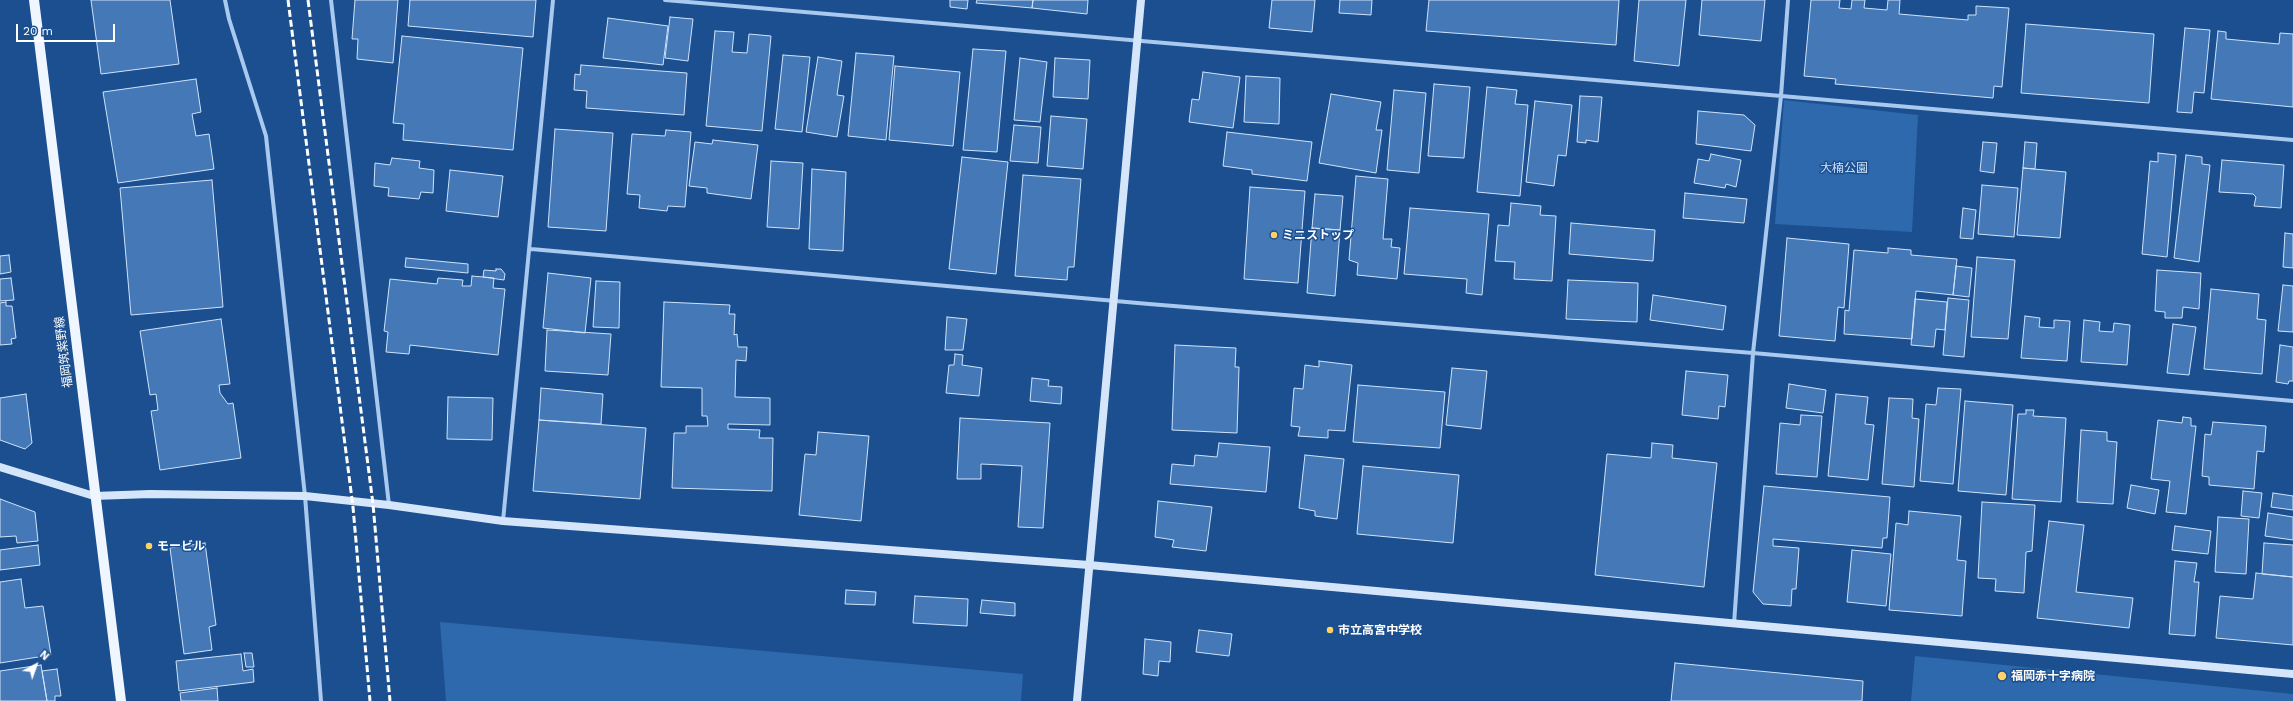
<!DOCTYPE html>
<html>
<head>
<meta charset="utf-8">
<style>
	body { margin:0 }
	#map { position:relative; width:2293px; height:701px; overflow:hidden; background:#1b4f8f; font-family:"Work Sans",sans-serif }
	canvas { display:block }
	.north { position:absolute; left:16px; top:645px; width:40px; height:40px; -webkit-text-stroke:3px #1b4f8f; paint-order:stroke; rotate:41deg; font-size:11px; font-weight:700; line-height:16px; text-align:center; color:#fff }
	.north::after { content:''; display:block; margin:auto; width:14px; height:18px; background:#fff; clip-path:polygon(50% 0,100% 100%,50% 72%,0 100%) }
	.scale { position:absolute; left:16px; top:24px; width:99px; height:18px; box-sizing:border-box; border:2px solid #fff; border-top:0; padding-left:5px; font-size:12px; line-height:14px; white-space:nowrap; color:#fff; -webkit-text-stroke:3px #1b4f8f; paint-order:stroke }
</style>
</head>
<body>
<div id="map">
<canvas width="2293" height="701"></canvas>
<div class="north">N</div>
<div class="scale">20 m</div>
</div>
<script>
const ctx = document.querySelector('canvas').getContext('2d');
ctx.lineJoin = 'round';
function paint(path, color) { ctx.fillStyle = color; ctx.fill(path, 'evenodd'); }
const toPath = rows => new Path2D(rows.map(r => 'M' + r).join(''));
function stroke(path, color, width, dash) { ctx.strokeStyle = color; ctx.lineWidth = width; ctx.lineCap = dash ? 'butt' : 'round'; ctx.setLineDash(dash || []); ctx.stroke(path); }
function write(font, color, halo, rows, align = 'center') {
  ctx.font = font + ' "Work Sans","Noto Sans JP",sans-serif'; ctx.lineWidth = 3; ctx.setLineDash([]); ctx.textBaseline = 'middle'; ctx.strokeStyle = halo; ctx.fillStyle = color; for (const [text, x, y, turn = 0] of rows) {
    ctx.save(); ctx.translate(x, y); ctx.rotate((+turn || 0) * Math.PI / 180); ctx.textAlign = isNaN(turn) ? turn : align; if (halo) ctx.strokeText(text, 0, 0); ctx.fillText(text, 0, 0); ctx.restore();
  }
}
paint(toPath([
	[1784,100,1918,115,1912,232,1775,224],
	[440,622,1023,674,1021,701,446,701],
	[1915,656,2293,694,2293,701,1911,701]
]), '#2e69ad');
const building = toPath([
	[91,0,170,0,179,64,101,74,91,0],
	[355,0,398,0,393,63,357,59,358,39,352,39,355,0],
	[410,0,536,0,533,37,408,26,410,0],
	[950,0,968,0,967,9,950,7,950,0],
	[977,0,1033,0,1032,8,976,3,977,0],
	[1033,0,1088,0,1087,14,1032,8,1033,0],
	[1272,0,1315,0,1312,32,1269,28,1272,0],
	[1340,0,1372,0,1371,15,1339,13,1340,0],
	[1429,0,1619,0,1616,45,1426,31,1429,0],
	[1639,0,1686,0,1679,66,1634,61,1639,0],
	[1702,0,1765,0,1761,41,1699,35,1702,0],
	[1811,0,1840,0,1839,8,1851,9,1852,0,1865,0,1864,8,1887,10,1888,0,1900,0,1899,14,1968,20,1968,15,1976,15,1976,6,2009,8,2002,87,1994,86,1993,98,1835,84,1836,79,1804,76,1811,0],
	[670,17,693,19,688,61,665,58,670,17],
	[608,18,668,26,663,65,603,58,608,18],
	[2026,24,2154,34,2149,103,2021,93,2026,24],
	[2185,28,2210,30,2204,93,2194,92,2192,113,2177,112,2185,28],
	[715,31,734,32,732,52,747,53,749,34,771,36,762,131,706,126,715,31],
	[2218,31,2226,32,2226,39,2279,44,2280,33,2293,34,2293,107,2211,99,2218,31],
	[402,36,523,48,513,150,403,140,404,124,393,123,402,36],
	[973,49,1006,51,997,152,963,150,973,49],
	[856,53,894,56,886,140,848,136,856,53],
	[783,55,810,57,802,132,775,129,783,55],
	[818,57,842,61,837,95,844,96,837,137,806,132,818,57],
	[1020,58,1047,62,1040,122,1014,120,1020,58],
	[1055,58,1090,60,1088,99,1053,97,1055,58],
	[581,65,687,73,684,115,586,108,587,91,574,90,575,74,580,75,581,65],
	[895,66,960,72,953,146,889,140,895,66],
	[1203,72,1240,77,1233,128,1189,122,1192,99,1199,100,1203,72],
	[1246,76,1280,78,1279,124,1244,122,1246,76],
	[196,79,201,112,192,114,196,136,209,134,214,169,118,183,103,92,196,79],
	[1434,84,1470,87,1464,158,1428,156,1434,84],
	[1487,87,1517,90,1515,104,1528,105,1520,196,1477,192,1487,87],
	[1394,90,1426,93,1419,173,1387,170,1394,90],
	[1331,94,1381,102,1376,130,1382,130,1376,173,1319,163,1331,94],
	[1580,96,1602,97,1598,142,1586,140,1586,143,1577,142,1580,96],
	[1535,101,1572,105,1566,156,1558,155,1554,186,1526,182,1535,101],
	[1698,111,1744,115,1755,125,1751,151,1696,144,1698,111],
	[1051,116,1087,119,1083,169,1047,166,1051,116],
	[1014,125,1041,127,1038,163,1010,161,1014,125],
	[555,129,613,133,606,231,548,227,555,129],
	[666,130,691,132,685,207,668,206,667,211,639,208,640,195,627,194,632,134,665,136,666,130],
	[1227,132,1312,142,1307,181,1252,174,1252,170,1223,166,1227,132],
	[713,140,758,145,751,199,707,193,707,188,689,186,695,142,712,144,713,140],
	[1983,142,1997,143,1994,173,1980,171,1983,142],
	[2025,142,2037,143,2035,169,2023,168,2025,142],
	[2158,153,2176,155,2167,257,2142,254,2150,161,2158,162,2158,153],
	[1711,154,1741,160,1736,187,1726,184,1725,188,1694,183,1698,159,1709,161,1711,154],
	[2186,155,2202,157,2202,164,2210,165,2199,262,2174,258,2186,155],
	[962,157,1008,162,996,274,949,269,962,157],
	[392,158,420,161,419,168,434,170,433,193,421,192,419,199,388,196,389,188,374,186,375,163,390,165,392,158],
	[2222,160,2284,165,2281,208,2254,206,2256,197,2253,194,2219,192,2222,160],
	[771,161,803,163,799,229,767,227,771,161],
	[2023,168,2066,172,2060,238,2017,235,2023,168],
	[812,169,846,172,843,251,809,249,812,169],
	[450,170,503,176,498,217,446,211,450,170],
	[1023,175,1081,179,1074,267,1068,267,1067,280,1015,276,1023,175],
	[1356,176,1388,179,1383,239,1392,239,1391,247,1400,248,1397,279,1357,275,1358,263,1349,260,1356,176],
	[212,180,223,307,131,315,120,188,212,180],
	[1982,185,2018,188,2014,237,1978,234,1982,185],
	[1250,187,1305,191,1298,283,1244,279,1250,187],
	[1685,193,1747,199,1744,223,1683,218,1685,193],
	[1315,194,1343,196,1340,230,1312,228,1315,194],
	[1511,203,1541,206,1540,215,1556,216,1552,281,1514,279,1515,262,1495,261,1498,225,1509,226,1511,203],
	[1410,208,1489,214,1482,295,1466,293,1467,279,1404,274,1410,208],
	[1963,208,1976,210,1973,239,1960,238,1963,208],
	[1571,223,1655,230,1653,261,1569,254,1571,223],
	[1312,228,1340,230,1335,296,1307,293,1312,228],
	[2285,233,2293,234,2293,268,2283,267,2285,233],
	[1787,238,1849,244,1844,308,1838,307,1835,341,1779,336,1787,238],
	[1888,248,1911,250,1911,255,1957,259,1953,295,1916,291,1912,339,1844,334,1845,310,1849,311,1854,250,1888,253,1888,248],
	[9,255,11,272,0,274,0,256,9,255],
	[1977,257,2015,260,2008,339,1971,337,1977,257],
	[406,258,468,264,468,273,405,267,406,258],
	[1956,266,1972,268,1969,297,1953,295,1956,266],
	[496,269,501,269,505,274,504,280,483,277,484,270,496,271,496,269],
	[2157,270,2201,273,2199,309,2183,307,2182,318,2165,318,2165,312,2155,311,2157,270],
	[548,273,591,278,585,333,543,328,548,273],
	[472,276,494,278,493,288,505,289,498,355,410,345,409,354,386,352,388,332,384,331,390,279,437,284,438,278,463,280,462,286,471,286,472,276],
	[11,278,14,300,0,301,0,279,11,278],
	[1568,280,1638,283,1637,322,1566,319,1568,280],
	[596,281,620,282,619,328,593,327,596,281],
	[2283,285,2293,286,2293,332,2278,331,2283,285],
	[2211,289,2259,294,2257,319,2266,320,2262,374,2204,369,2211,289],
	[1653,295,1726,306,1723,330,1650,320,1653,295],
	[1948,298,1969,300,1964,357,1943,355,1948,298],
	[1915,299,1947,302,1945,330,1936,329,1934,347,1911,345,1915,299],
	[6,302,6,306,12,306,16,338,11,339,12,344,0,345,0,303,6,302],
	[664,302,730,305,729,314,735,314,734,335,737,334,738,347,747,347,746,361,736,360,735,397,770,398,770,425,728,424,728,429,760,430,759,438,773,438,772,491,672,488,674,433,686,433,686,426,708,426,707,416,702,416,702,388,661,387,664,302],
	[2025,316,2040,318,2039,327,2054,328,2054,320,2070,321,2067,361,2021,358,2025,316],
	[947,317,967,319,963,350,945,350,947,317],
	[221,319,230,384,219,385,220,393,228,404,233,403,241,458,160,470,151,411,158,410,156,394,150,395,140,331,221,319],
	[2084,320,2100,322,2099,331,2113,332,2114,323,2130,325,2127,365,2081,362,2084,320],
	[2173,324,2196,327,2189,375,2167,373,2173,324],
	[547,330,611,334,608,375,545,371,547,330],
	[1175,345,1236,348,1235,367,1239,367,1237,433,1172,430,1175,345],
	[2280,345,2293,347,2293,381,2289,381,2288,384,2276,382,2280,345],
	[955,354,963,355,962,365,982,368,979,396,946,393,949,365,954,365,955,354],
	[1319,361,1352,365,1345,431,1328,430,1328,438,1298,436,1300,427,1291,426,1294,388,1303,389,1305,365,1319,367,1319,361],
	[1452,368,1487,371,1481,429,1446,425,1452,368],
	[1686,371,1728,375,1725,407,1719,406,1718,419,1682,415,1686,371],
	[1032,378,1049,380,1048,386,1062,387,1061,404,1030,401,1032,378],
	[1789,384,1826,390,1823,413,1786,408,1789,384],
	[1358,385,1445,392,1440,448,1353,442,1358,385],
	[541,388,603,394,601,424,539,420,541,388],
	[1938,388,1961,389,1953,484,1920,481,1926,404,1936,405,1938,388],
	[26,394,32,443,25,449,0,440,0,398,26,394],
	[1836,394,1868,397,1865,424,1874,425,1868,480,1828,476,1836,394],
	[448,397,493,398,492,440,447,439,448,397],
	[1889,398,1913,399,1912,418,1919,419,1914,487,1882,484,1889,398],
	[1965,401,2013,405,2006,495,1958,491,1965,401],
	[2026,410,2034,410,2033,416,2066,418,2061,502,2012,499,2018,414,2026,414,2026,410],
	[1801,415,1822,416,1817,477,1776,474,1780,423,1800,425,1801,415],
	[2183,417,2191,418,2191,426,2196,426,2186,514,2166,512,2170,481,2151,479,2158,420,2182,423,2183,417],
	[960,418,1050,423,1043,528,1018,527,1022,466,981,464,981,479,957,479,960,418],
	[539,420,646,428,640,499,533,491,539,420],
	[2213,422,2266,426,2264,452,2257,451,2254,489,2209,485,2209,477,2202,476,2205,434,2211,435,2213,422],
	[2081,430,2107,432,2107,441,2117,442,2113,504,2077,502,2081,430],
	[818,432,869,436,861,521,799,515,805,454,816,455,818,432],
	[1219,443,1270,447,1266,492,1170,484,1172,464,1194,466,1195,455,1217,457,1219,443],
	[1652,443,1673,445,1672,458,1717,463,1704,587,1595,575,1607,454,1651,458,1652,443],
	[1305,455,1344,459,1337,519,1315,516,1315,511,1299,508,1305,455],
	[1363,466,1459,475,1453,543,1357,534,1363,466],
	[2131,485,2159,490,2155,514,2127,508,2131,485],
	[1764,486,1890,497,1887,538,1883,538,1882,548,1773,539,1773,546,1799,548,1796,589,1792,589,1791,606,1763,604,1753,592,1764,486],
	[2243,491,2262,493,2259,518,2241,516,2243,491],
	[2273,493,2293,496,2293,510,2271,507,2273,493],
	[0,499,35,512,38,541,17,543,16,536,0,537,0,499],
	[1158,501,1212,507,1206,551,1172,547,1174,540,1155,537,1158,501],
	[1982,502,2035,505,2032,551,2026,552,2024,593,1995,591,1996,579,1978,578,1982,502],
	[1909,511,1961,516,1957,560,1966,561,1962,616,1889,610,1896,523,1908,525,1909,511],
	[2268,513,2293,517,2293,540,2265,536,2268,513],
	[2218,517,2249,519,2246,574,2215,572,2218,517],
	[2049,521,2084,525,2076,592,2133,598,2129,628,2037,618,2049,521],
	[2175,526,2211,531,2208,554,2172,550,2175,526],
	[205,543,216,625,209,627,212,650,184,654,170,548,205,543],
	[2264,543,2293,545,2293,577,2262,574,2264,543],
	[38,545,40,565,0,570,0,550,38,545],
	[1852,550,1891,554,1886,606,1847,602,1852,550],
	[2175,561,2197,563,2194,582,2199,582,2195,636,2169,634,2175,561],
	[2256,573,2293,577,2293,645,2216,638,2220,596,2253,599,2256,573],
	[21,579,25,608,43,606,51,655,0,663,0,582,21,579],
	[846,590,876,592,875,605,845,604,846,590],
	[915,596,968,599,967,626,913,623,915,596],
	[982,600,1015,603,1015,616,980,613,982,600],
	[1199,630,1232,634,1229,656,1196,652,1199,630],
	[1145,639,1171,642,1170,662,1159,661,1158,676,1143,674,1145,639],
	[244,653,252,653,254,667,246,667,244,653],
	[241,654,243,671,253,669,254,682,179,691,176,661,241,654],
	[1675,663,1863,681,1862,701,1671,701,1675,663],
	[41,665,47,701,0,701,0,671,41,665],
	[57,669,61,696,55,696,55,701,47,701,42,671,57,669],
	[217,688,218,701,181,701,180,693,217,688]
]);
paint(building, '#4478b7');
stroke(building, '#cfe3fa', 1);
stroke(toPath([
	[225,0,229,19,266,136,305,496,321,701],
	[331,0,389,505],
	[665,0,2293,140],
	[531,249,1149,304,1753,353,2293,401],
	[503,521,553,0],
	[1734,624,1753,353,1781,96,1788,0]
]), '#a9c9ee', 4);
stroke(toPath([
	[0,467,94,496,150,494,305,496,389,505,503,521,1089,565,2293,674],
	[1077,701,1141,0]
]), '#d6e6fa', 8);
stroke(toPath([
	[34,0,121,701]
]), '#f0f6ff', 10);
stroke(toPath([
	[288,0,353,507,370,701],
	[308,0,373,504,390,701]
]), '#fff', 3, [7, 3]);
for (const [x, y, r, color] of [
	[1274,235,4,"#ffd166"],
	[149,546,4,"#ffd166"],
	[1330,630,4,"#ffd166"],
	[2002,676,5,"#ffd166"]
]) { const dot = new Path2D(); dot.arc(x, y, r, 0, 2 * Math.PI); ctx.fillStyle = color; ctx.fill(dot); stroke(dot, '#1b4f8f', 1.5); }
write('12px', '#cfe3fa', '#1b4f8f', [
	["大楠公園",1844,168]
]);
write('bold 12px', '#fff', '#1b4f8f', [
	["ミニストップ",1282,235],
	["モービル",157,546],
	["市立高宮中学校",1338,630],
	["福岡赤十字病院",2011,676]
], 'left');
write('12px', '#fff', '#1b4f8f', [
	["福岡筑紫野線",64,352,-97]
]);
</script>
</body>
</html>
